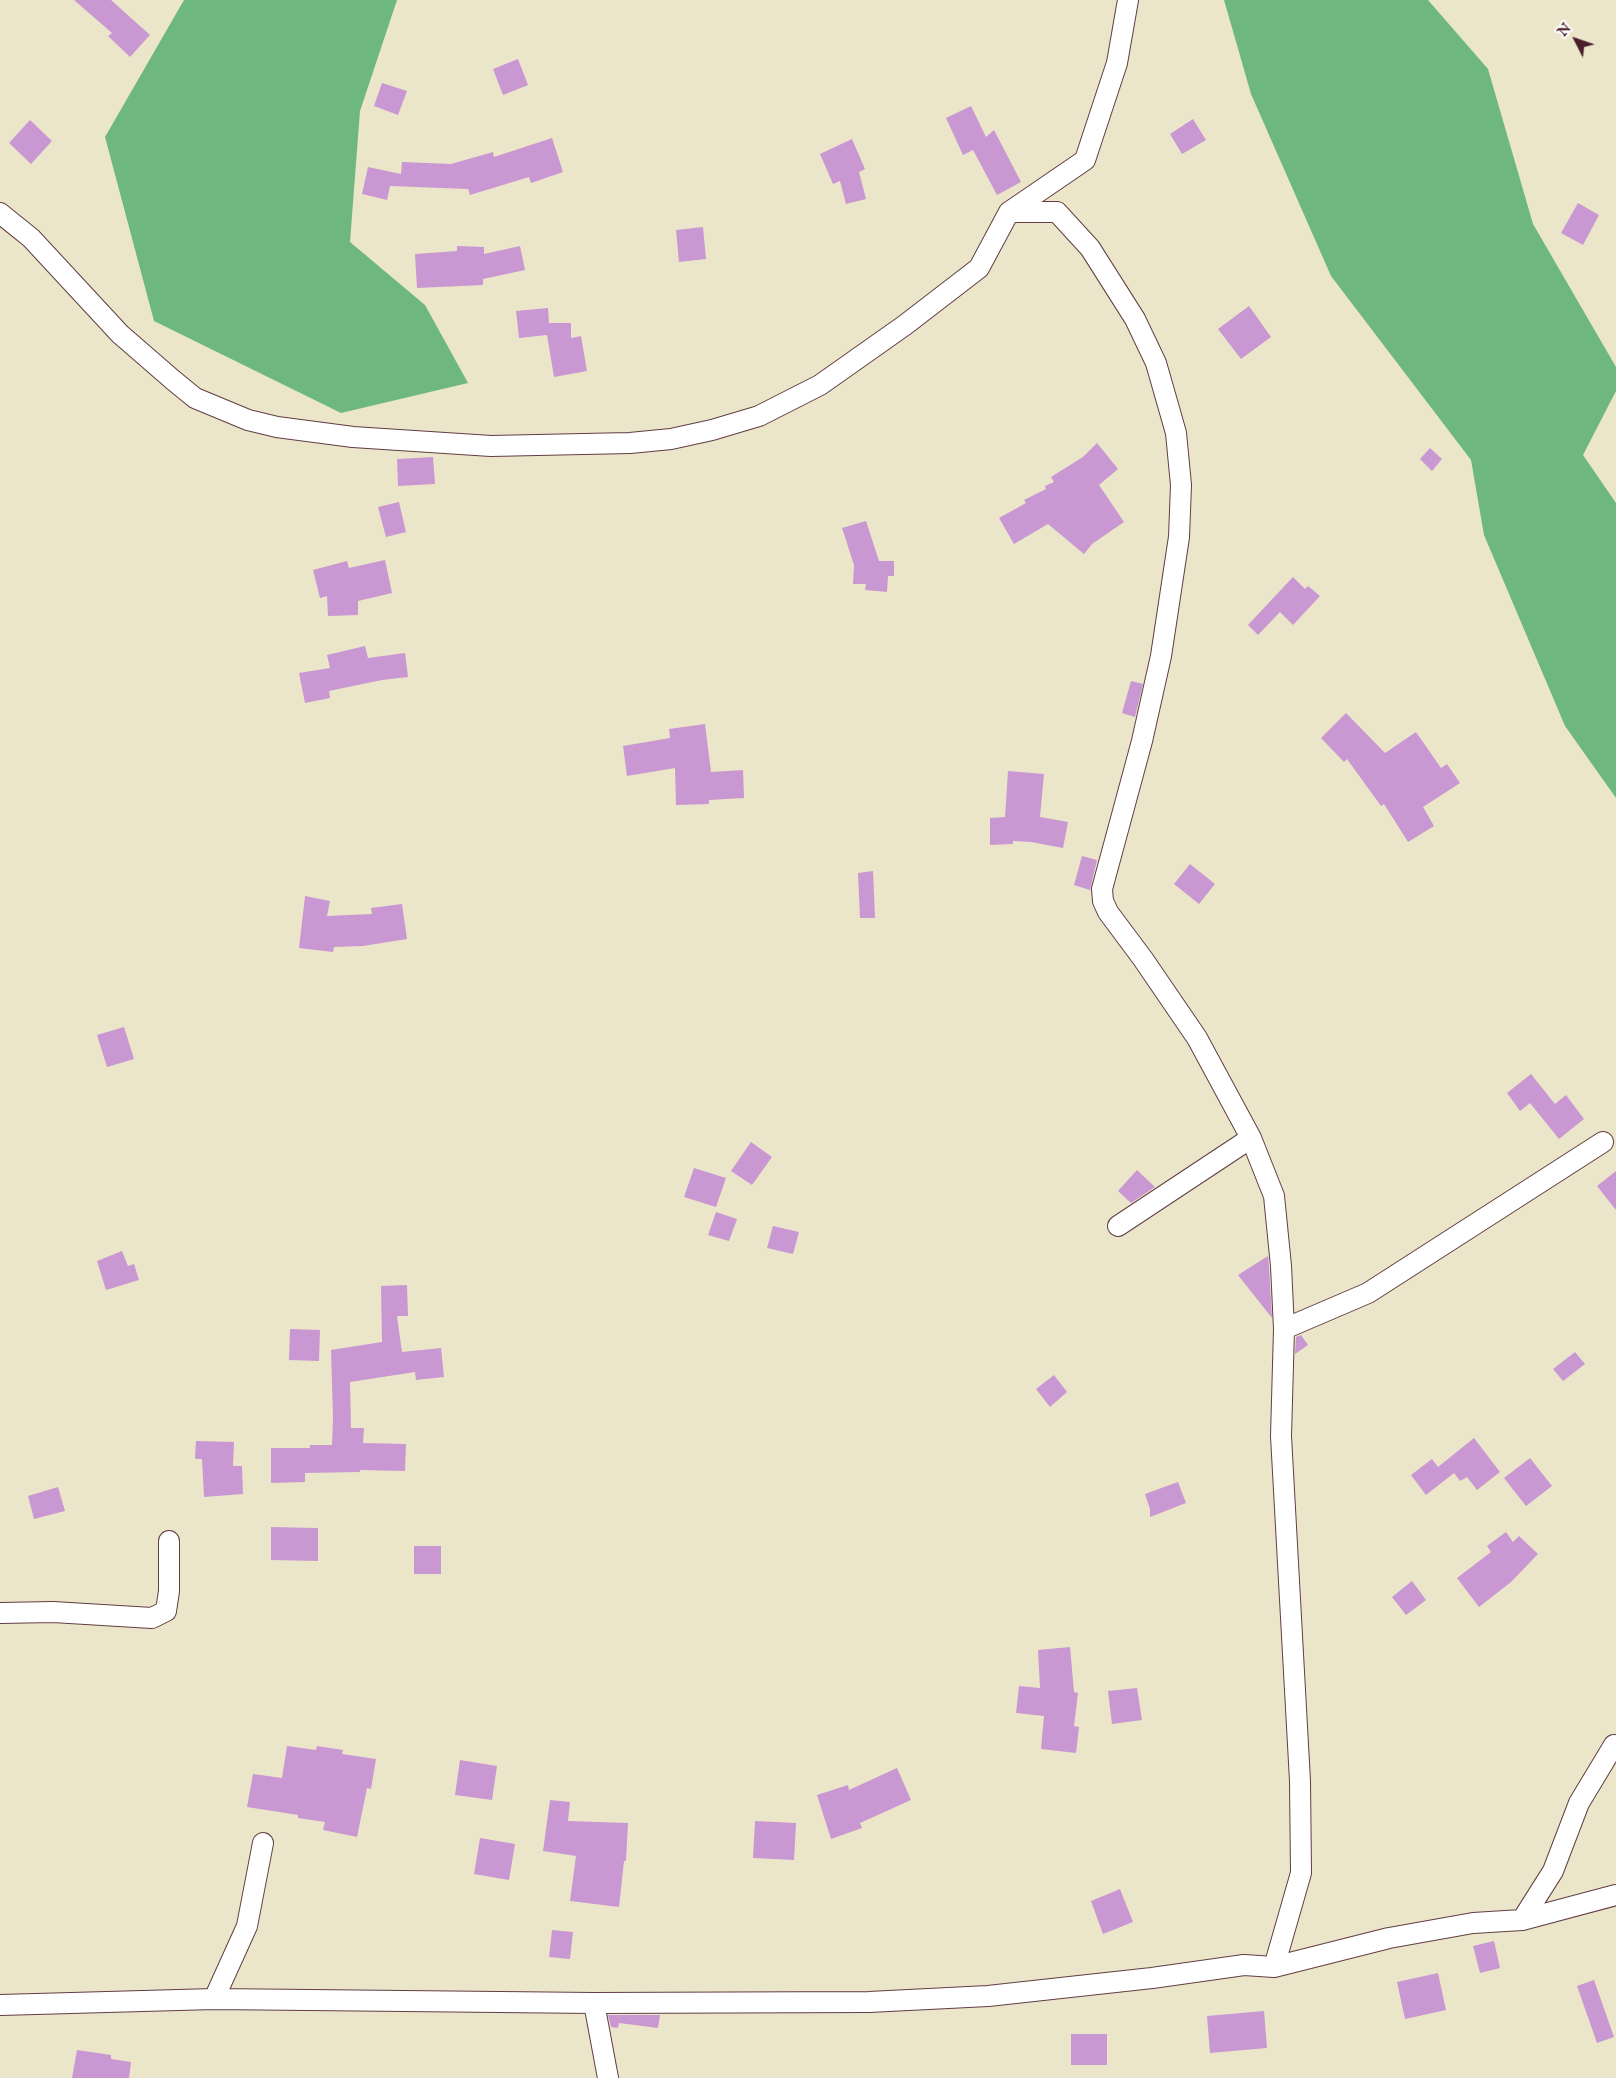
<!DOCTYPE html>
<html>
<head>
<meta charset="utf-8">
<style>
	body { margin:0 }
	#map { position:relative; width:1616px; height:2078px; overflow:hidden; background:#ebe6c9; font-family:"IM FELL English",serif }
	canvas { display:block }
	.north { position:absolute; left:1551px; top:15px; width:50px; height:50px; -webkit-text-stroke:4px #fff; paint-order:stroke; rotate:311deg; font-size:14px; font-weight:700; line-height:20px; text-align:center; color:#4a1f2b }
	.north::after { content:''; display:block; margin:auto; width:18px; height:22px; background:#4a1f2b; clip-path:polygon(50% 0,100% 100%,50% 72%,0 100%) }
</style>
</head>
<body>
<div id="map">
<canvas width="1616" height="2078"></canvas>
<div class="north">N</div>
</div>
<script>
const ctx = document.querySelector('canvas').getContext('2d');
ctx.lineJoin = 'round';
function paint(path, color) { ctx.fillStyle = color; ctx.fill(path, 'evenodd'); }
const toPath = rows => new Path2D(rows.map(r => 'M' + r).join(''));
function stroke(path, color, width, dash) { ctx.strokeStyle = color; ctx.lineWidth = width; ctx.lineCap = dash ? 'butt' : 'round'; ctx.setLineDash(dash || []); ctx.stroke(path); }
paint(toPath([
	[184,0,397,0,360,111,350,242,425,305,468,383,341,413,154,321,105,137],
	[1224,0,1428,0,1488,69,1533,224,1616,367,1616,391,1583,455,1616,503,1616,798,1565,726,1484,535,1471,460,1331,276,1251,94]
]), '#6eb880');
paint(toPath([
	[74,0,111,0,150,35,130,57,108,36,112,33],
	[518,59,528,85,503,95,493,69],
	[382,83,407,91,398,115,374,106],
	[971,106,986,137,994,130,1021,182,997,195,973,150,963,155,946,118],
	[1193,119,1206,140,1182,154,1170,134],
	[30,120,52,141,31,164,9,143],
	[552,138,563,172,531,183,529,177,470,195,468,189,390,186,387,200,362,194,368,167,401,174,402,162,451,164,493,152,494,157],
	[852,139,865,169,859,172,866,199,846,204,840,181,833,184,820,154],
	[1578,203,1599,215,1583,245,1561,233],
	[703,227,706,259,679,262,676,230],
	[457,246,484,247,484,254,520,246,525,270,483,279,483,285,417,288,415,254,457,251],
	[1249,306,1271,337,1241,359,1218,329],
	[548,308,549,323,571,323,571,338,581,336,587,371,554,377,547,335,519,338,516,311],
	[1097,443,1118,469,1099,485,1124,522,1092,544,1084,554,1048,524,1014,544,999,518,1026,503,1024,500,1046,489,1045,486,1054,482,1051,477,1083,457],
	[1430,448,1442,459,1432,471,1420,459],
	[433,457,435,484,398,486,397,459],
	[399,502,406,532,386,537,378,507],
	[866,521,879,561,894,561,894,576,888,576,887,592,865,590,866,584,853,584,854,565,842,528],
	[385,560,392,593,358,601,358,615,328,616,327,596,320,598,313,570,347,561,349,568],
	[1293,577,1305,589,1308,586,1320,596,1293,625,1280,612,1258,635,1248,625],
	[365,646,368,658,405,653,408,677,382,680,329,691,330,698,305,703,299,673,330,668,327,655],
	[1131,681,1143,684,1135,717,1122,713],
	[1346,713,1385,753,1416,732,1441,768,1447,764,1460,783,1423,807,1434,826,1408,842,1384,804,1381,806,1347,759,1344,762,1321,738],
	[705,724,711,772,743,770,744,798,709,800,709,804,676,805,675,768,627,776,623,746,670,738,669,729],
	[1008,771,1044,774,1040,817,1068,822,1063,848,1031,842,1013,841,1013,844,990,845,990,818,1005,817],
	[1082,856,1097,860,1090,890,1074,885],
	[1190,864,1215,884,1199,904,1174,884],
	[873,871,875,918,860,918,858,873],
	[305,896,330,901,327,916,372,914,371,908,402,904,407,939,363,946,334,947,333,952,299,948],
	[124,1027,134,1059,107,1067,97,1035],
	[1531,1074,1555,1104,1566,1095,1584,1119,1559,1139,1530,1103,1520,1111,1507,1093],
	[751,1142,772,1157,752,1185,731,1171],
	[694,1168,726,1178,716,1207,684,1197],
	[1137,1170,1155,1187,1131,1203,1118,1191],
	[1616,1171,1616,1210,1597,1186],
	[716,1212,737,1219,729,1241,708,1235],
	[773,1226,799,1232,793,1254,767,1248],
	[122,1251,128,1266,134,1264,139,1280,106,1290,97,1261],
	[1268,1256,1269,1267,1272,1318,1238,1275],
	[407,1285,408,1316,397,1316,402,1352,441,1348,444,1377,416,1380,415,1372,350,1382,351,1428,364,1428,363,1443,406,1444,405,1471,360,1470,360,1472,305,1473,305,1482,271,1483,271,1448,310,1448,310,1445,332,1445,333,1417,331,1350,382,1342,381,1286],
	[290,1329,320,1330,319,1361,289,1360],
	[1301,1335,1308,1345,1295,1354,1296,1337],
	[1575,1352,1585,1364,1563,1381,1553,1369],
	[1054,1375,1067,1392,1050,1407,1036,1389],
	[1474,1438,1500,1472,1477,1490,1467,1477,1460,1481,1454,1473,1426,1495,1411,1475,1432,1459,1438,1467],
	[196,1441,234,1442,233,1466,242,1466,243,1494,204,1497,202,1459,195,1459],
	[1530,1458,1552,1486,1526,1506,1504,1478],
	[1178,1482,1186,1503,1150,1517,1150,1509,1145,1494],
	[58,1487,65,1511,34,1519,28,1496],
	[271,1527,318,1528,318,1561,271,1560],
	[1506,1532,1513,1542,1519,1536,1538,1554,1511,1582,1479,1607,1457,1578,1491,1552,1487,1546],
	[414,1546,441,1546,441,1574,414,1574],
	[1412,1581,1426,1600,1406,1615,1392,1597],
	[1070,1647,1074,1692,1078,1693,1074,1726,1079,1727,1076,1753,1041,1749,1044,1716,1016,1713,1019,1686,1040,1688,1038,1650],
	[1137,1688,1142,1720,1112,1724,1108,1691],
	[287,1746,316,1750,317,1746,343,1750,342,1754,376,1759,371,1789,367,1788,357,1837,323,1830,325,1822,298,1818,298,1815,247,1807,253,1774,282,1778],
	[460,1760,497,1766,492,1800,455,1795],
	[897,1768,911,1800,860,1823,862,1828,831,1839,817,1795,848,1785,849,1790],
	[550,1800,570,1802,568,1821,628,1823,626,1861,624,1861,619,1907,570,1901,576,1856,543,1851],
	[755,1821,796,1823,794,1860,753,1858],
	[480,1838,515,1844,509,1880,474,1874],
	[1120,1889,1133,1922,1103,1934,1091,1901],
	[552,1930,573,1932,570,1959,549,1957],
	[1494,1941,1500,1968,1480,1973,1473,1946],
	[1438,1973,1446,2010,1405,2019,1397,1982],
	[1594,1980,1614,2037,1597,2043,1577,1986],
	[1264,2011,1267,2048,1210,2053,1207,2016],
	[608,2015,660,2015,658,2028,619,2023,618,2028,611,2027],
	[1071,2034,1107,2034,1107,2065,1071,2065],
	[77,2050,111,2055,111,2059,131,2062,129,2078,72,2078]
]), '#c997d2');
const street = toPath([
	[1009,212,1057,212,1090,248,1135,319,1156,363,1176,433,1181,485,1179,537,1161,656,1142,741,1102,889,1103,901,1108,912,1143,959,1197,1038,1251,1138,1274,1196,1281,1266,1284,1329,1281,1436,1300,1781,1301,1873,1274,1967],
	[0,213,31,238,120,334,173,380,195,398,248,420,277,427,353,437,491,446,630,443,671,439,712,430,759,416,820,385,905,325,979,268,1009,212,1085,160,1117,63,1128,0],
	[1118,1226,1251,1138],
	[1284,1329,1368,1293,1603,1142],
	[0,1613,53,1612,152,1618,166,1611,169,1591,169,1541],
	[1522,1920,1553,1871,1579,1803,1614,1745],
	[214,1999,247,1926,263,1843],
	[594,2003,608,2078],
	[0,2005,214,1999,594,2003,869,2002,988,1996,1152,1978,1244,1965,1274,1967,1389,1938,1473,1923,1522,1920,1616,1895]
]);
stroke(street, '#623d43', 22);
stroke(street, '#fff', 20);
</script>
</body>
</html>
